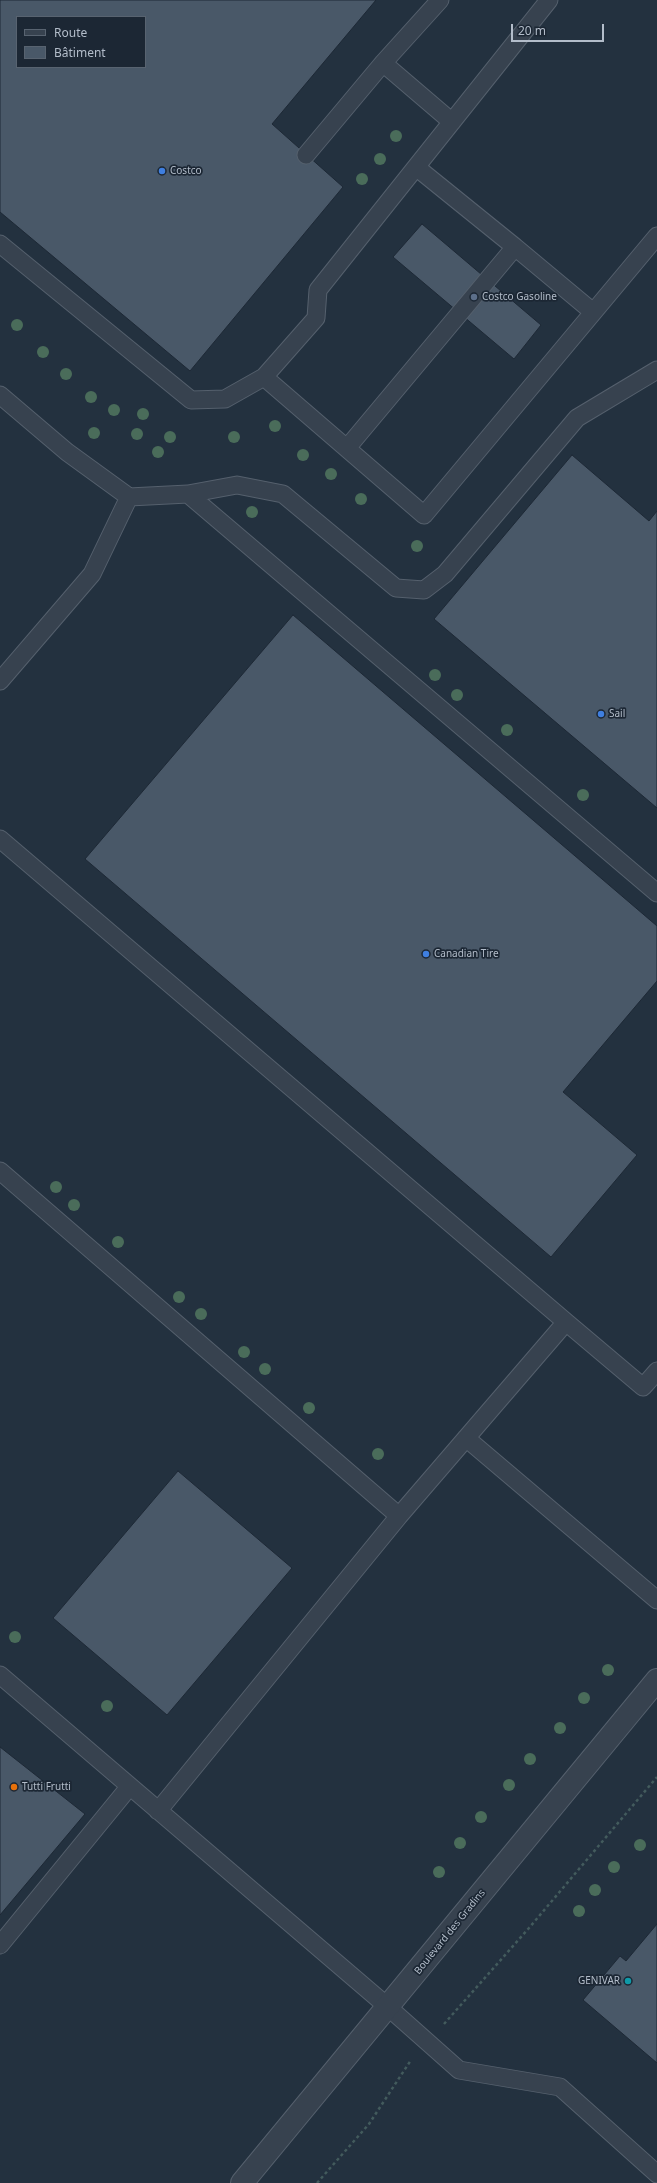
<!DOCTYPE html>
<html>
<head>
<meta charset="utf-8">
<style>
	body { margin:0 }
	#map { position:relative; width:657px; height:2183px; overflow:hidden; background:#23313f; font-family:"Noto Sans",sans-serif }
	canvas { display:block }
	.legend { position:absolute; left:16px; top:16px; width:130px; height:52px; box-sizing:border-box; background:#1c2734; border:1px solid #586370; margin:0; padding:5px 7px; list-style:none; font-size:12px; color:#b3bdca }
	.legend li { display:flex; align-items:center; gap:8px; height:20px }
	.legend b { width:20px; border:1px solid #586370 }
	.scale { position:absolute; left:511px; top:24px; width:93px; height:18px; box-sizing:border-box; border:2px solid #b3bdca; border-top:0; padding-left:5px; font-size:12px; line-height:14px; white-space:nowrap; color:#b3bdca; -webkit-text-stroke:3px #1c2734; paint-order:stroke }
</style>
</head>
<body>
<div id="map">
<canvas width="657" height="2183"></canvas>
<ul class="legend">
<li><b style="height:5px;background:#37424f"></b>Route</li>
<li><b style="height:11px;background:#495868"></b>Bâtiment</li>
</ul>
<div class="scale">20 m</div>
</div>
<script>
const ctx = document.querySelector('canvas').getContext('2d');
ctx.lineJoin = 'round';
function paint(path, color) { ctx.fillStyle = color; ctx.fill(path, 'evenodd'); }
const toPath = rows => new Path2D(rows.map(r => 'M' + r).join(''));
function stroke(path, color, width, dash) { ctx.strokeStyle = color; ctx.lineWidth = width; ctx.lineCap = dash ? 'butt' : 'round'; ctx.setLineDash(dash || []); ctx.stroke(path); }
function write(font, color, halo, rows, align = 'center') {
  ctx.font = font + ' "Noto Sans",sans-serif'; ctx.lineWidth = 3.5; ctx.setLineDash([]); ctx.textBaseline = 'middle'; ctx.strokeStyle = halo; ctx.fillStyle = color; for (const [text, x, y, turn = 0] of rows) {
    ctx.save(); ctx.translate(x, y); ctx.rotate((+turn || 0) * Math.PI / 180); ctx.textAlign = isNaN(turn) ? turn : align; if (halo) ctx.strokeText(text, 0, 0); ctx.fillText(text, 0, 0); ctx.restore();
  }
}
const building = toPath([
	[0,0,376,0,272,124,343,187,190,371,0,212,0,0],
	[17,17,145,17,145,67,17,67,17,17],
	[422,224,541,325,514,359,393,257,422,224],
	[572,455,649,521,657,511,657,808,434,619,572,455],
	[293,615,657,926,657,981,563,1092,637,1155,551,1257,85,859,293,615],
	[178,1471,292,1568,167,1715,53,1618,178,1471],
	[0,1747,85,1814,0,1915,0,1747],
	[657,1924,657,2063,583,2000,620,1956,626,1961,657,1924]
]);
paint(building, '#495868');
stroke(building, '#1e2936', 1);
const service = toPath([
	[383,63,452,122],
	[306,155,383,63,440,0],
	[0,244,191,400,225,399,264,377,316,318,318,290,549,0],
	[515,247,593,312],
	[264,377,424,515,657,236],
	[0,395,67,452,129,497,92,574,0,681],
	[347,448,515,247,416,167],
	[188,494,237,485,283,494,396,588,424,590,445,574,577,418,657,370],
	[129,497,188,494,657,893],
	[0,839,566,1322,399,1516,158,1811],
	[0,1171,399,1516],
	[566,1322,643,1387,657,1371],
	[466,1438,657,1600],
	[0,1675,388,2007,459,2070,560,2087,657,2174],
	[0,1945,130,1786]
]);
const tertiary = toPath([
	[242,2183,657,1680]
]);
stroke(service, '#55606d', 19);
stroke(tertiary, '#55606d', 24);
stroke(toPath([
	[444,2024,529,1928,657,1777],
	[317,2183,369,2124,411,2060]
]), '#435b5d', 2.5, [3, 3]);
stroke(service, '#37424f', 17);
stroke(tertiary, '#37424f', 22);
ctx.fillStyle = '#4a6c5a';
for (const [x, y] of [
	[396,136],
	[380,159],
	[362,179],
	[17,325],
	[43,352],
	[66,374],
	[91,397],
	[114,410],
	[143,414],
	[275,426],
	[94,433],
	[137,434],
	[170,437],
	[234,437],
	[158,452],
	[303,455],
	[331,474],
	[361,499],
	[252,512],
	[417,546],
	[435,675],
	[457,695],
	[507,730],
	[583,795],
	[56,1187],
	[74,1205],
	[118,1242],
	[179,1297],
	[201,1314],
	[244,1352],
	[265,1369],
	[309,1408],
	[378,1454],
	[15,1637],
	[608,1670],
	[584,1698],
	[107,1706],
	[560,1728],
	[530,1759],
	[509,1785],
	[481,1817],
	[460,1843],
	[640,1845],
	[614,1867],
	[439,1872],
	[595,1890],
	[579,1911]
]) { ctx.beginPath(); ctx.arc(x, y, 6, 0, 2 * Math.PI); ctx.fill(); }
for (const [x, y, r, color] of [
	[162,171,4,"#3f7fe0"],
	[474,297,4,"#5c6f8a"],
	[601,714,4,"#3f7fe0"],
	[426,954,4,"#3f7fe0"],
	[14,1787,4,"#e8710a"],
	[628,1981,4,"#0f9aa8"]
]) { const dot = new Path2D(); dot.arc(x, y, r, 0, 2 * Math.PI); ctx.fillStyle = color; ctx.fill(dot); stroke(dot, '#1c2734', 1.5); }
write('10px', '#b3bdca', '#1c2734', [
	["Costco",170,171],
	["Costco Gasoline",482,297],
	["Sail",609,714],
	["Canadian Tire",434,954],
	["Tutti Frutti",22,1787],
	["GENIVAR",620,1981,"right"]
], 'left');
write('10px', '#b3bdca', '#1c2734', [
	["Boulevard des Gradins",450,1932,-51]
]);
</script>
</body>
</html>
